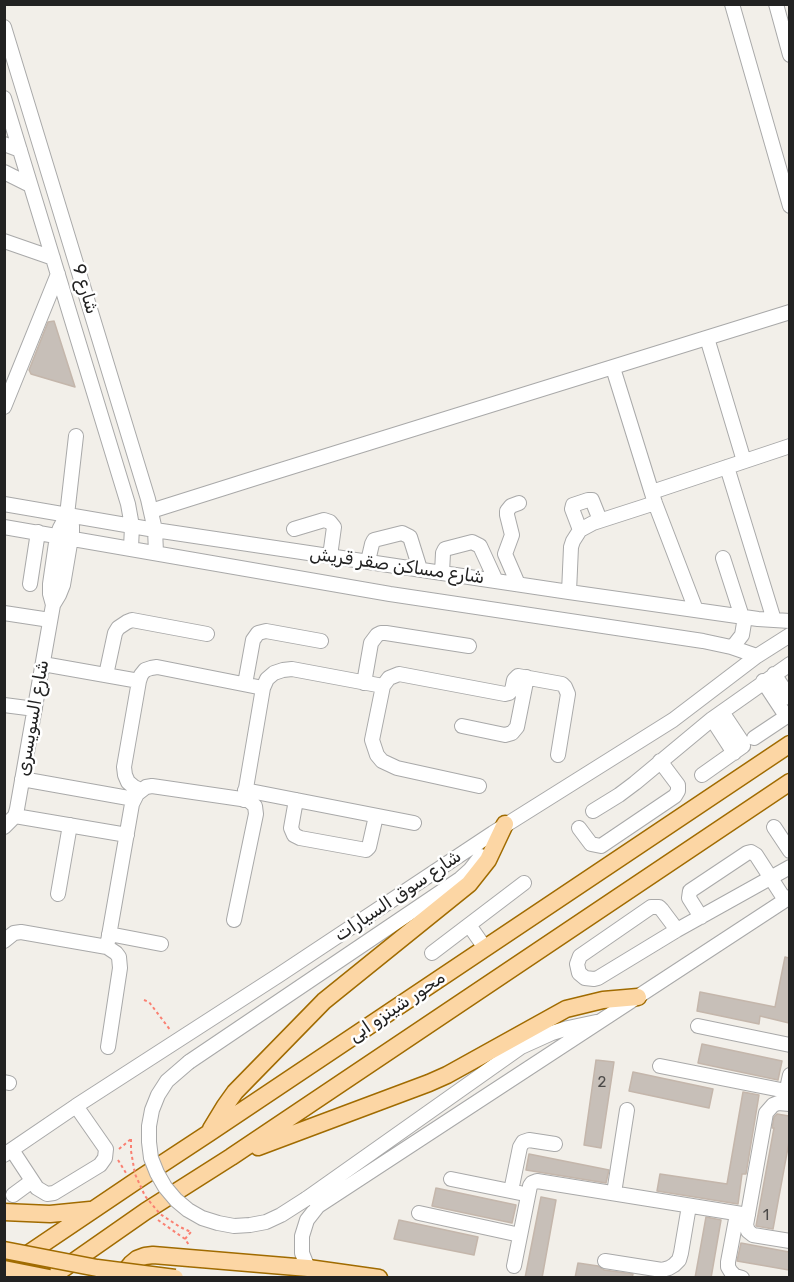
<!DOCTYPE html>
<html>
<head>
<meta charset="utf-8">
<style>
	body { margin:0 }
	#map { position:relative; width:794px; height:1282px; overflow:hidden; background:#f2efe9; font-family:Rubik,sans-serif }
	canvas { display:block }
	.frame { position:absolute; inset:0; border:6px solid #222; pointer-events:none }
</style>
</head>
<body>
<div id="map">
<canvas width="794" height="1282"></canvas>
<div class="frame"></div>
</div>
<script>
const ctx = document.querySelector('canvas').getContext('2d');
ctx.lineJoin = 'round';
function paint(path, color) { ctx.fillStyle = color; ctx.fill(path, 'evenodd'); }
const toPath = rows => new Path2D(rows.map(r => 'M' + r).join(''));
function stroke(path, color, width, dash) { ctx.strokeStyle = color; ctx.lineWidth = width; ctx.lineCap = dash ? 'butt' : 'round'; ctx.setLineDash(dash || []); ctx.stroke(path); }
function write(font, color, halo, rows, align = 'center') {
  ctx.font = font + ' Rubik,"Noto Naskh Arabic",sans-serif'; ctx.lineWidth = 5; ctx.setLineDash([]); ctx.textBaseline = 'middle'; ctx.strokeStyle = halo; ctx.fillStyle = color; for (const [text, x, y, turn = 0] of rows) {
    ctx.save(); ctx.translate(x, y); ctx.rotate((+turn || 0) * Math.PI / 180); ctx.textAlign = isNaN(turn) ? turn : align; if (halo) ctx.strokeText(text, 0, 0); ctx.fillText(text, 0, 0); ctx.restore();
  }
}
const building = toPath([
	[54,321,75,387,31,374,29,370,48,322,54,321],
	[785,957,789,958,789,1023,760,1016,759,1024,697,1011,700,992,775,1007,785,957],
	[702,1044,782,1061,778,1080,698,1063,702,1044],
	[596,1060,614,1062,601,1148,584,1145,596,1060],
	[633,1072,713,1089,709,1108,629,1091,633,1072],
	[743,1092,759,1095,746,1174,742,1174,738,1204,657,1191,660,1174,727,1184,743,1092],
	[777,1114,789,1116,789,1142,773,1229,756,1226,774,1128,772,1128,774,1117,777,1114],
	[529,1154,609,1170,606,1183,526,1170,529,1154],
	[436,1188,516,1205,512,1223,432,1206,436,1188],
	[541,1197,556,1200,542,1278,525,1278,541,1197],
	[706,1217,721,1220,711,1278,695,1278,706,1217],
	[399,1220,478,1237,474,1255,394,1239,399,1220],
	[741,1243,789,1252,789,1270,737,1261,741,1243],
	[578,1263,598,1266,604,1270,633,1274,632,1278,575,1278,578,1263]
]);
paint(building, '#c7bfb8');
stroke(building, '#c4b6ab', 1.5);
const minor = toPath([
	[732,4,790,206],
	[776,4,790,55],
	[4,27,148,499,155,530,156,552],
	[4,98,128,504,132,526,131,548],
	[4,144,20,150],
	[4,172,30,185],
	[4,241,53,258],
	[707,338,744,461],
	[613,368,655,503,696,610],
	[4,407,58,274],
	[727,467,774,620],
	[652,492,790,446],
	[4,504,155,530,569,592,758,619,790,621],
	[151,511,262,476,790,312],
	[4,527,390,594,703,641,731,647,757,656],
	[294,529,324,520,330,522,334,527,330,556],
	[580,530,572,509,573,505,588,500,592,500,600,520],
	[723,558,744,623,742,635,735,644,731,647],
	[368,561,372,544,374,540,402,533,410,537,420,569],
	[442,573,443,553,445,549,472,542,480,546,496,581],
	[30,584,38,532],
	[518,584,505,554,512,535,507,515,507,511,511,506,519,503],
	[569,592,571,547,573,541,580,530,593,523,655,503],
	[53,605,50,594,50,584,57,536,60,528,67,515,76,436],
	[4,613,50,620],
	[43,664,139,681],
	[774,674,790,698],
	[106,675,115,633,118,628,127,622,132,620,207,634],
	[763,681,786,716],
	[364,683,371,643,377,635,381,633,386,633,469,646],
	[245,684,253,640,258,633,266,631,321,641],
	[4,705,35,709],
	[712,719,734,753],
	[462,726,505,735,512,733,517,727,527,677],
	[754,738,790,714],
	[702,775,743,746,742,742,722,712],
	[22,779,134,799],
	[479,786,397,768,382,761,377,755,372,740,383,686,389,678,399,674,505,694,509,693,512,690,514,680,518,676,562,684,565,687,568,694,558,755],
	[141,790,134,787,128,782,125,775,124,767,139,681,141,675,145,670,151,668,157,667,263,688],
	[245,790,414,823],
	[244,800,263,688,267,679,274,673,283,670,292,669,383,686],
	[296,800,291,828,294,835,300,838,366,850,369,847,376,816],
	[593,811,619,795,635,783,712,719,790,664],
	[15,816,127,835],
	[4,827,15,816,17,809,53,605,59,595,63,585,72,532,72,526,67,515],
	[774,827,790,851],
	[579,828,591,844,601,846,675,796,678,791,678,785,660,761],
	[58,894,70,825],
	[701,917,689,898,690,891,747,853,751,852,756,855,785,900],
	[469,925,485,948],
	[677,930,662,910,659,907,651,907,580,956,577,964,579,973,585,978,594,979,598,978,677,930,790,867],
	[109,934,161,944],
	[4,941,14,933,21,932,107,947,116,953,119,957,120,968,108,1047],
	[107,947,132,804,137,794,146,787,152,786,248,800,255,806,256,814,234,920],
	[432,953,524,883],
	[698,1026,790,1045],
	[189,1062,460,879,470,870,481,856],
	[660,1066,786,1091],
	[4,1082,9,1083],
	[785,1098,790,1075],
	[790,1104,778,1103,773,1105,766,1113,746,1225,748,1231,753,1235,790,1241],
	[12,1150,37,1188,47,1194,54,1193,100,1165,105,1158,106,1149,76,1106],
	[4,1155,76,1106,279,975,493,833,673,720,757,656,790,635],
	[451,1179,520,1193],
	[511,1191,520,1147,523,1142,529,1140,555,1144],
	[614,1193,627,1110],
	[13,1195,32,1181],
	[306,1199,521,1047,552,1033,568,1028,596,1022],
	[419,1213,520,1235],
	[737,1214,728,1262,728,1267,731,1272,735,1276,742,1278],
	[605,1261,662,1270,669,1268,674,1265,679,1260,681,1253,689,1206],
	[514,1266,530,1186,532,1183,537,1181,748,1215],
	[308,1268,302,1253,302,1236,307,1220,318,1206,790,897]
]);
const major = toPath([
	[211,1129,225,1106,235,1092,324,1001,469,884,488,860,505,824],
	[258,1147,429,1083,447,1075,566,1009,603,1000,638,997],
	[4,1212,50,1214,90,1210],
	[4,1270,133,1183,209,1133,790,744],
	[50,1278,146,1211,231,1157,790,782],
	[123,1278,126,1270,131,1264,137,1259,145,1256,153,1255,308,1268,379,1278]
]);
stroke(minor, '#a9a9a9', 16);
stroke(major, '#a06b00', 19);
stroke(toPath([
	[144,1000,149,1002,171,1031],
	[119,1149,131,1139],
	[118,1160,126,1173],
	[158,1220,185,1239,189,1245],
	[185,1239,191,1232]
]), '#fa8072', 2, [3, 3]);
stroke(minor, '#fff', 14);
stroke(major, '#fcd6a4', 16);
const minorBridge = toPath([
	[189,1062,167,1081,158,1095,152,1110,149,1126,149,1142,151,1158,157,1173,165,1187,176,1200,188,1210,202,1218,218,1223,234,1226,250,1225,266,1222,281,1215,306,1199]
]);
const majorBridge = toPath([
	[4,1250,97,1268,175,1278],
	[4,1269,49,1278]
]);
stroke(minorBridge, '#a9a9a9', 16, []);
stroke(majorBridge, '#a06b00', 19, []);
stroke(toPath([
	[131,1139,131,1151,135,1174,145,1196,160,1214,180,1227,191,1232]
]), '#fa8072', 2, [3, 3]);
stroke(minorBridge, '#fff', 14);
stroke(majorBridge, '#fcd6a4', 16);
write('15px', '#4b4948', null, [
	["2",602,1083],
	["1",766,1216]
]);
write('18px', '#222', '#fff', [
	["شارع 9",85,289,73],
	["شارع مساكن صقر قريش",397,566,8],
	["شارع السويسرى",33,718,-80],
	["شارع سوق السيارات",398,896,-34],
	["محور شينزو ابى",397,1007,-34]
]);
</script>
</body>
</html>
